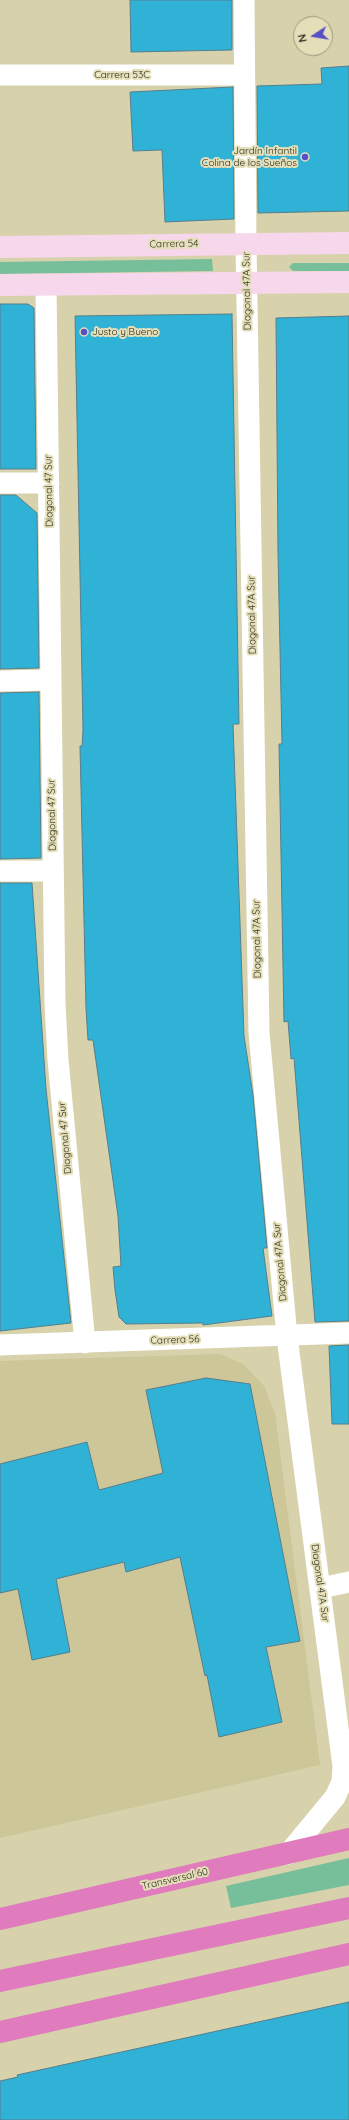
<!DOCTYPE html>
<html>
<head>
<meta charset="utf-8">
<style>
	body { margin:0 }
	#map { position:relative; width:349px; height:2120px; overflow:hidden; background:#d7d2ac; font-family:Quicksand,sans-serif }
	canvas { display:block }
	.north { position:absolute; left:293px; top:16px; width:40px; height:40px; box-sizing:border-box; background:#e4dfb9; border:1px solid #9c987b; border-radius:50%; rotate:258deg; font-size:11px; font-weight:700; line-height:16px; text-align:center; color:#2f2d1e }
	.north::after { content:''; display:block; margin:auto; width:14px; height:18px; background:#584ec6; clip-path:polygon(50% 0,100% 100%,50% 72%,0 100%) }
</style>
</head>
<body>
<div id="map">
<canvas width="349" height="2120"></canvas>
<div class="north">N</div>
</div>
<script>
const ctx = document.querySelector('canvas').getContext('2d');
ctx.lineJoin = 'round';
function paint(path, color) { ctx.fillStyle = color; ctx.fill(path, 'evenodd'); }
const toPath = rows => new Path2D(rows.map(r => 'M' + r).join(''));
function stroke(path, color, width, dash) { ctx.strokeStyle = color; ctx.lineWidth = width; ctx.lineCap = dash ? 'butt' : 'round'; ctx.setLineDash(dash || []); ctx.stroke(path); }
function write(font, color, halo, rows, align = 'center') {
  ctx.font = font + ' Quicksand,sans-serif'; ctx.lineWidth = 4; ctx.setLineDash([]); ctx.textBaseline = 'middle'; ctx.strokeStyle = halo; ctx.fillStyle = color; for (const [text, x, y, turn = 0] of rows) {
    ctx.save(); ctx.translate(x, y); ctx.rotate((+turn || 0) * Math.PI / 180); ctx.textAlign = isNaN(turn) ? turn : align; if (halo) ctx.strokeText(text, 0, 0); ctx.fillText(text, 0, 0); ctx.restore();
  }
}
paint(toPath([
	[220,1354,243,1364,264,1386,275,1413,320,1765,0,1838,0,1361]
]), '#ccc699');
paint(toPath([
	[212,259,213,271,0,274,0,262],
	[293,263,349,263,349,271,293,271,289,267],
	[349,1858,349,1885,231,1908,226,1886]
]), '#77bf9b');
const building = toPath([
	[130,0,232,0,232,50,131,52,130,0],
	[349,66,349,211,258,213,257,86,322,84,321,68,349,66],
	[233,87,234,219,165,222,162,150,133,151,130,92,233,87],
	[0,304,28,304,34,308,36,469,0,469,0,304],
	[232,314,239,724,233,724,244,1036,253,1095,267,1248,263,1248,272,1316,203,1325,203,1323,126,1324,119,1317,115,1290,113,1267,121,1266,118,1216,93,1040,88,1040,86,1008,80,746,82,746,83,730,75,316,232,314],
	[349,316,349,1321,315,1322,294,1058,291,1059,288,1021,284,1022,279,744,282,744,278,553,276,318,349,316],
	[0,495,16,495,37,513,39,668,0,669,0,495],
	[39,692,41,858,0,859,0,693,39,692],
	[0,883,32,883,46,1089,71,1323,0,1331,0,883],
	[349,1345,349,1424,332,1424,329,1346,349,1345],
	[206,1378,250,1384,300,1641,266,1647,282,1722,219,1737,207,1675,205,1676,180,1557,126,1572,124,1562,56,1579,70,1652,32,1660,18,1589,0,1593,0,1464,87,1442,99,1490,163,1473,146,1390,206,1378],
	[349,2002,349,2120,0,2120,0,2081,18,2077,17,2075,349,2002]
]);
paint(building, '#2fb2d6');
stroke(building, '#557e8d', 1);
stroke(toPath([
	[244,0,246,243,259,1033,287,1337,343,1766,342,1782,335,1797,288,1854],
	[0,75,244,75],
	[46,285,55,1004,58,1060,85,1343],
	[0,483,49,483],
	[0,681,51,680],
	[0,871,53,871],
	[0,1345,349,1333],
	[321,1588,349,1582]
]), '#fff', 21);
stroke(toPath([
	[0,247,349,243],
	[0,285,349,282]
]), '#f6d7eb', 22);
stroke(toPath([
	[0,1919,349,1839],
	[0,1981,349,1908],
	[0,2032,349,1954]
]), '#e07bbd', 22);
for (const [x, y, r, color] of [
	[305,157,4,"#584ec6"],
	[84,332,4,"#584ec6"]
]) { const dot = new Path2D(); dot.arc(x, y, r, 0, 2 * Math.PI); ctx.fillStyle = color; ctx.fill(dot); stroke(dot, '#e4dfb9', 1.5); }
write('10px', '#2f2d1e', '#e4dfb9', [
	["Carrera 53C",122,75],
	["Carrera 54",174,244,-1],
	["Diagonal 47A Sur",247,291,-91],
	["Diagonal 47 Sur",49,491,-91],
	["Diagonal 47A Sur",252,615,-91],
	["Diagonal 47 Sur",52,815,-91],
	["Diagonal 47A Sur",257,939,-91],
	["Diagonal 47 Sur",65,1138,-95],
	["Diagonal 47A Sur",280,1262,-95],
	["Carrera 56",175,1340,-2],
	["Diagonal 47A Sur",320,1583,82],
	["Transversal 60",175,1879,-13]
]);
write('10px', '#2f2d1e', '#e4dfb9', [
	["Jardín Infantil",297,151],
	["Colina de los Sueños",297,163],
	["Justo y Bueno",92,332,"left"]
], 'right');
</script>
</body>
</html>
